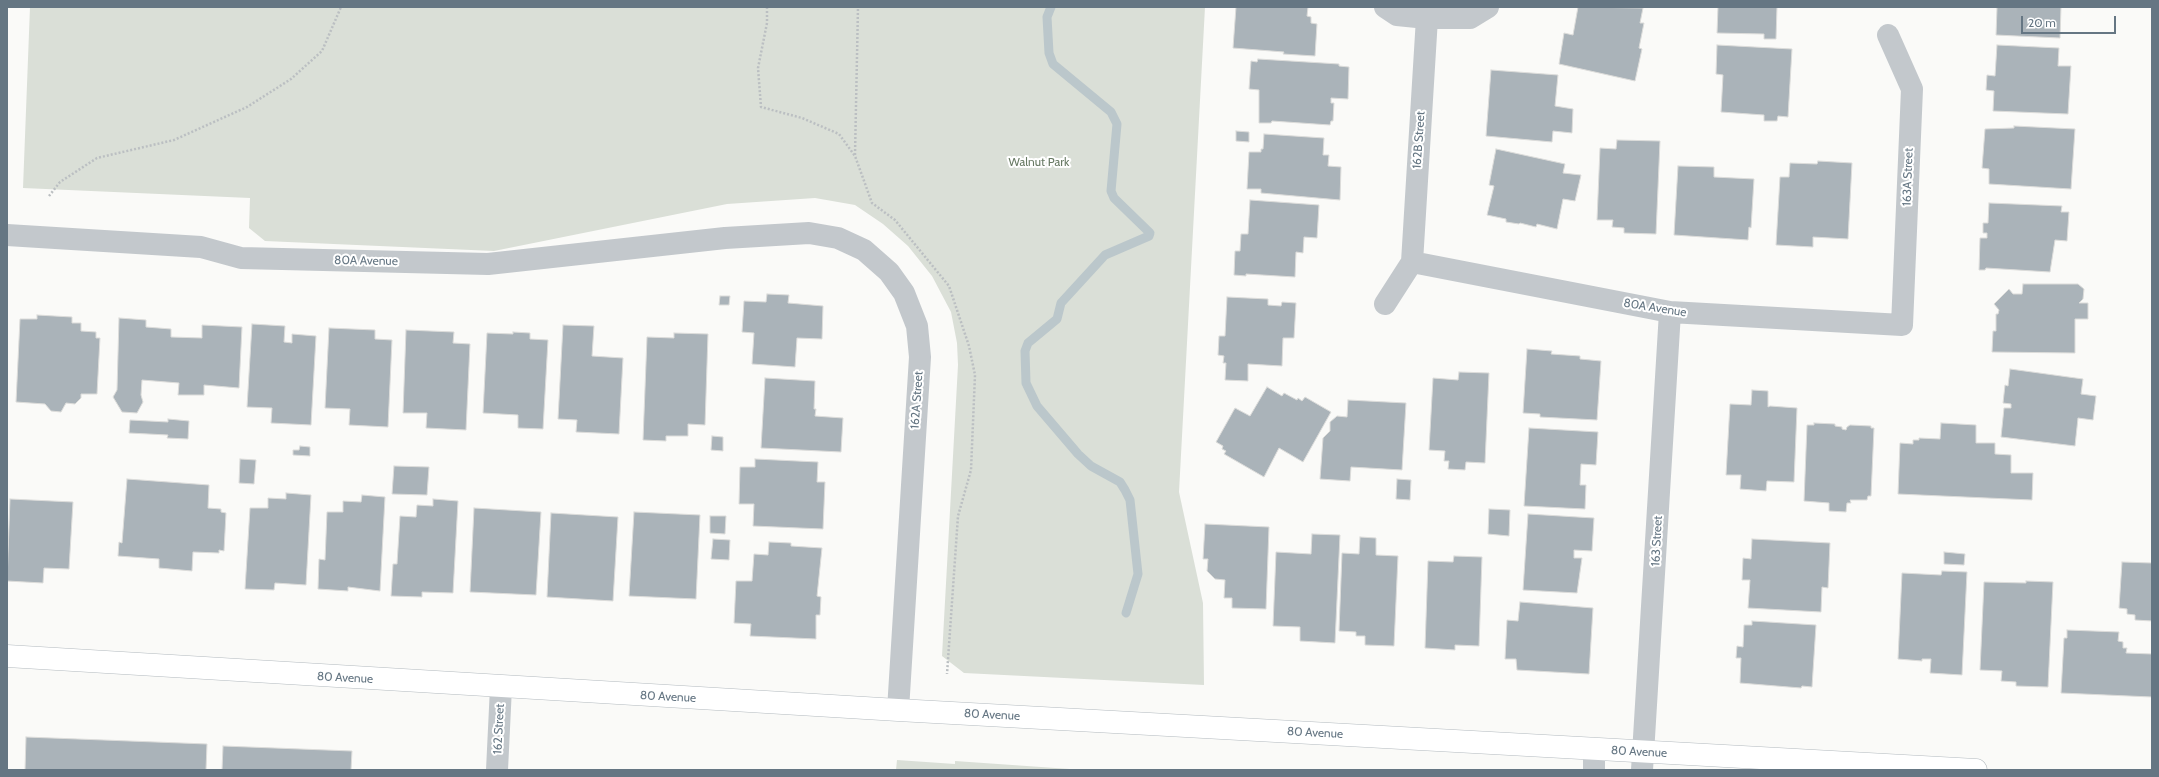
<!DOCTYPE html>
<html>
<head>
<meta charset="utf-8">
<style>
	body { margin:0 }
	#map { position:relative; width:2159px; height:777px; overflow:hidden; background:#fafaf8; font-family:Cabin,sans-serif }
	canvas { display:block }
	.frame { position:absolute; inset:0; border:8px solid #657683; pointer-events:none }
	.scale { position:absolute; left:2021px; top:16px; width:95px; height:18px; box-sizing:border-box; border:2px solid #657683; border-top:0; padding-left:5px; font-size:12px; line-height:14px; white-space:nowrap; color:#657683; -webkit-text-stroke:3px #fff; paint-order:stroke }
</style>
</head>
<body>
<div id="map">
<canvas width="2159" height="777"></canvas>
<div class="frame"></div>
<div class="scale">20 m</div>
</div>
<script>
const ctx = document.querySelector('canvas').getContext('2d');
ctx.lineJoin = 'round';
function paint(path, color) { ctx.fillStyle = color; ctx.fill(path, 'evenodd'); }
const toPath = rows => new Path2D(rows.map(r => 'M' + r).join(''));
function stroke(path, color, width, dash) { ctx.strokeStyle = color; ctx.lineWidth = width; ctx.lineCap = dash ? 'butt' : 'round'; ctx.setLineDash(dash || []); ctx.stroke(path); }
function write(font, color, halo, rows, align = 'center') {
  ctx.font = font + ' Cabin,sans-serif'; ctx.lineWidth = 4; ctx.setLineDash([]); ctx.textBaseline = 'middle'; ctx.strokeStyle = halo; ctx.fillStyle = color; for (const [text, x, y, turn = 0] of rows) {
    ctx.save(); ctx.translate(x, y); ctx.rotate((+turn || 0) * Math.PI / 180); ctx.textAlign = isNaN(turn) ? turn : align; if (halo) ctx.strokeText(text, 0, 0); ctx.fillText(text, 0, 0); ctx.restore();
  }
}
paint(toPath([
	[30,7,1205,7,1179,492,1203,603,1204,685,964,673,942,656,958,365,957,343,951,312,932,276,908,246,883,224,855,205,815,198,727,204,494,251,265,241,249,228,250,198,23,188],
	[897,760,955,764,955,761,1084,770,896,770]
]), '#dadfd7');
stroke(toPath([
	[1051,7,1047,17,1049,53,1053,64,1111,112,1117,124,1111,191,1114,198,1150,233,1149,236,1105,255,1061,303,1057,319,1028,343,1025,351,1026,383,1037,406,1078,454,1091,466,1120,482,1125,490,1130,500,1138,574,1126,613]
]), '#bbc7cb', 9);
const building = toPath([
	[1236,7,1308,7,1307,16,1311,17,1311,23,1317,24,1315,56,1283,54,1284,52,1233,48,1236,7],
	[1578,7,1643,8,1640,23,1644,23,1639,48,1642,49,1635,81,1559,64,1564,33,1573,35,1578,7],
	[1718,7,1777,7,1776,39,1764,39,1764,34,1717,33,1718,7],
	[1994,7,2061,7,2060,38,1996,35,1997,8,1994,7],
	[1717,45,1792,49,1788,117,1778,116,1777,121,1764,121,1764,115,1721,112,1723,75,1716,74,1717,45],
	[1997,45,2059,48,2058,66,2071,66,2068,114,1993,111,1994,91,1986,90,1987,75,1995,76,1997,45],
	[1258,59,1339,64,1339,66,1349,67,1348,99,1331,98,1331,103,1334,103,1333,121,1331,121,1330,125,1272,121,1271,123,1259,123,1259,90,1249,89,1251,61,1257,62,1258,59],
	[1491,70,1558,75,1555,106,1573,109,1572,133,1553,131,1552,142,1486,136,1491,70],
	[2014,126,2075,129,2071,189,1989,184,1989,169,1982,168,1985,129,2014,128,2014,126],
	[1236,131,1249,132,1249,142,1236,141,1236,131],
	[1264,134,1324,138,1323,155,1329,155,1328,166,1341,167,1340,200,1261,193,1261,189,1247,189,1249,152,1261,152,1261,149,1263,149,1264,134],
	[1617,140,1660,141,1656,234,1624,233,1624,228,1612,227,1613,220,1597,220,1600,148,1616,149,1617,140],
	[1496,149,1565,164,1563,173,1581,175,1575,201,1563,199,1557,229,1537,224,1536,227,1520,223,1519,224,1506,222,1506,219,1487,215,1494,186,1489,185,1496,149],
	[1818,161,1852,163,1848,239,1813,237,1813,247,1776,245,1780,177,1789,177,1790,163,1817,164,1818,161],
	[1678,166,1714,167,1714,177,1754,179,1751,228,1749,227,1748,240,1674,235,1678,166],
	[1250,200,1319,205,1317,238,1304,237,1303,253,1296,252,1295,277,1246,274,1246,276,1234,275,1235,251,1240,251,1241,234,1248,234,1250,200],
	[1989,203,2062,206,2061,212,2069,212,2067,241,2055,240,2050,272,1986,268,1985,270,1979,270,1980,238,1987,238,1987,233,1983,233,1983,223,1988,223,1989,203],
	[2023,284,2078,284,2084,289,2083,299,2079,303,2088,303,2088,319,2075,319,2075,353,1992,352,1993,331,1996,331,1996,314,1998,314,1999,310,1994,304,2009,289,2013,294,2022,294,2023,284],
	[767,294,789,295,788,303,823,306,822,339,797,338,795,367,752,364,754,333,742,332,744,301,766,302,767,294],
	[720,296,730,296,729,305,719,305,720,296],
	[1227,297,1268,299,1268,305,1281,306,1282,302,1296,303,1294,338,1283,338,1282,366,1248,364,1248,381,1225,380,1226,363,1223,363,1224,356,1218,355,1219,336,1225,336,1227,297],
	[37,315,72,317,72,323,81,323,81,331,96,332,96,338,100,338,97,394,81,394,81,398,75,404,66,403,61,412,51,411,45,404,16,402,20,319,37,319,37,315],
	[119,318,146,320,146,327,171,329,171,337,202,338,202,325,242,327,239,388,204,385,204,395,178,395,179,383,142,380,141,395,143,402,137,413,122,412,113,397,117,390,119,318],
	[252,324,285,326,284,342,292,343,292,334,316,336,311,425,271,423,272,408,247,407,252,324],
	[563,325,594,326,592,356,623,358,619,434,576,432,577,420,558,419,563,325],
	[329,328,375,330,375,339,392,340,388,427,349,425,350,409,325,408,329,328],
	[406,330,454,332,453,343,470,344,466,430,426,428,427,413,403,413,406,330],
	[513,332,530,333,530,339,548,340,543,429,518,428,518,415,483,413,487,333,513,334,513,332],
	[674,333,708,334,705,425,688,424,688,436,666,436,666,441,643,440,647,337,674,338,674,333],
	[1527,349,1552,351,1551,354,1580,356,1580,359,1601,361,1597,420,1540,417,1540,414,1523,413,1527,349],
	[2010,369,2083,379,2081,394,2096,396,2093,420,2078,418,2075,446,2001,437,2004,408,2011,408,2011,404,2003,403,2005,385,2008,386,2010,369],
	[1459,372,1489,373,1485,463,1466,462,1465,470,1448,469,1449,461,1444,461,1445,451,1429,450,1433,378,1458,380,1459,372],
	[765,378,815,381,814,409,816,409,815,416,843,418,841,452,761,448,765,378],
	[1267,387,1282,396,1284,393,1297,400,1298,398,1302,401,1305,397,1331,412,1303,462,1279,448,1264,477,1224,454,1226,451,1222,449,1223,446,1216,442,1235,408,1250,416,1267,387],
	[1752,390,1768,391,1768,407,1770,406,1797,408,1794,482,1767,481,1766,491,1740,489,1741,475,1726,475,1730,404,1751,405,1752,390],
	[1348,400,1406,403,1402,470,1351,467,1350,481,1320,479,1323,438,1330,431,1330,422,1337,416,1347,417,1348,400],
	[168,419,189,421,188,439,167,438,168,435,129,433,130,420,168,422,168,419],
	[1814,423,1835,424,1835,426,1842,427,1842,429,1846,430,1847,427,1850,425,1871,426,1871,428,1874,428,1871,496,1868,496,1867,500,1850,500,1851,503,1847,503,1846,512,1829,511,1829,503,1804,501,1807,425,1814,425,1814,423],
	[1941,423,1976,425,1976,443,1995,443,1995,454,2011,455,2011,473,2033,473,2032,500,1898,494,1900,443,1913,444,1913,440,1919,440,1919,438,1940,439,1941,423],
	[1529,428,1598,432,1596,465,1581,464,1580,485,1586,485,1585,509,1524,506,1529,428],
	[712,436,723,437,723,451,711,450,712,436],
	[300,446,310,447,310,456,293,455,293,450,299,450,300,446],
	[240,459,256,460,254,484,239,483,240,459],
	[755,459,818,462,817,482,825,482,823,529,753,526,754,504,739,504,740,467,755,467,755,459],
	[394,466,429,467,427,495,392,494,394,466],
	[127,479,209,485,208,508,221,509,221,512,226,513,224,551,219,550,219,553,193,552,192,571,159,568,159,559,118,556,119,542,122,543,127,479],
	[1397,479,1411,480,1410,500,1396,499,1397,479],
	[286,493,311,495,306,585,275,583,274,590,245,589,250,508,268,508,268,498,286,499,286,493],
	[362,495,385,497,380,591,348,587,348,591,318,589,319,559,325,560,327,512,343,512,343,501,361,502,362,495],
	[10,499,73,502,69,569,44,568,43,583,7,581,10,499],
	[433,499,458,501,453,593,422,592,422,597,391,596,393,564,397,564,400,516,416,517,417,505,433,506,433,499],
	[474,508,541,512,536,595,470,592,474,508],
	[1489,509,1510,510,1509,536,1488,534,1489,509],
	[634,512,700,515,696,599,629,596,634,512],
	[551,513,618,517,613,601,547,597,551,513],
	[1528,514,1594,518,1592,551,1574,550,1574,558,1582,558,1577,593,1523,590,1528,514],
	[710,516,726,516,725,534,710,533,710,516],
	[1205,524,1269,527,1266,609,1232,608,1232,598,1224,598,1225,580,1215,579,1207,571,1208,559,1203,559,1205,524],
	[1312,534,1340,535,1335,643,1300,641,1300,627,1273,626,1276,552,1311,554,1312,534],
	[1360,537,1376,538,1376,555,1398,556,1394,646,1365,645,1365,636,1356,636,1356,632,1339,631,1342,553,1359,554,1360,537],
	[713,539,730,540,729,560,711,559,713,539],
	[1752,539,1830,543,1828,588,1822,587,1821,612,1748,608,1750,580,1742,580,1743,558,1751,559,1752,539],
	[769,542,791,543,791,546,822,548,817,596,821,597,820,615,816,615,816,639,750,636,751,624,734,623,736,581,752,581,754,554,768,555,769,542],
	[1944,552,1965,554,1964,565,1944,564,1944,552],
	[1454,556,1482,557,1479,646,1455,645,1455,650,1425,648,1428,561,1453,562,1454,556],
	[2122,562,2152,563,2152,621,2135,620,2135,615,2127,614,2127,609,2119,608,2122,562],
	[1942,571,1967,572,1962,675,1930,673,1931,659,1922,659,1922,661,1898,659,1902,573,1941,575,1942,571],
	[2026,581,2053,582,2048,687,2016,686,2016,682,2001,681,2002,671,1980,670,1984,582,2026,583,2026,581],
	[1520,602,1593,608,1589,674,1517,670,1516,659,1505,659,1507,620,1518,621,1520,602],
	[1752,621,1816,625,1812,687,1802,686,1801,688,1740,683,1741,658,1736,658,1737,646,1743,647,1744,625,1752,625,1752,621],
	[2067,630,2119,632,2118,641,2123,642,2123,648,2127,648,2126,653,2152,654,2152,697,2061,693,2064,638,2067,638,2067,630],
	[26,737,207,744,206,770,25,770,26,737],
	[223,746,352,751,351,770,222,770,223,746]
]);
paint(building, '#aab3b9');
stroke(building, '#dcdcda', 1);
const secondary = toPath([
	[7,656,898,710,1976,770]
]);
stroke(secondary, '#b3babf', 23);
stroke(toPath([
	[767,7,767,23,758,68,761,107,802,118,839,134,855,156,872,203,895,220,949,286,969,346,975,375,971,470,958,516,947,674],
	[855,155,858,7],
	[49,196,60,182,97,158,174,140,247,107,291,79,322,51,341,7]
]), '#bbbfc2', 2.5, [2, 2]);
stroke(toPath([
	[1385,7,1397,15,1427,18],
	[7,235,201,247,241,258,488,264,725,238,809,233,838,238,864,250,889,272,904,293,917,326,920,357,898,710],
	[1412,262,1670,312,1902,325,1912,89,1888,35],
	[1385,304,1412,262,1427,18,1470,18,1488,7],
	[497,770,501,687],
	[1594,770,1594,749],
	[1642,770,1670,312]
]), '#c3c8cc', 22);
stroke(secondary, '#fff', 22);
write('12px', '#657683', '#fff', [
	["162B Street",1419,140,-86],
	["163A Street",1908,177,-88],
	["80A Avenue",366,261,1],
	["80A Avenue",1655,308,9],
	["162A Street",917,400,-86],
	["163 Street",1657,541,-87],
	["80 Avenue",345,678,3],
	["80 Avenue",668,697,3],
	["80 Avenue",992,715,3],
	["162 Street",499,729,-87],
	["80 Avenue",1315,733,3],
	["80 Avenue",1639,752,3]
]);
write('12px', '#687a64', '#fff', [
	["Walnut Park",1039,162]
]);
</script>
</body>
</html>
